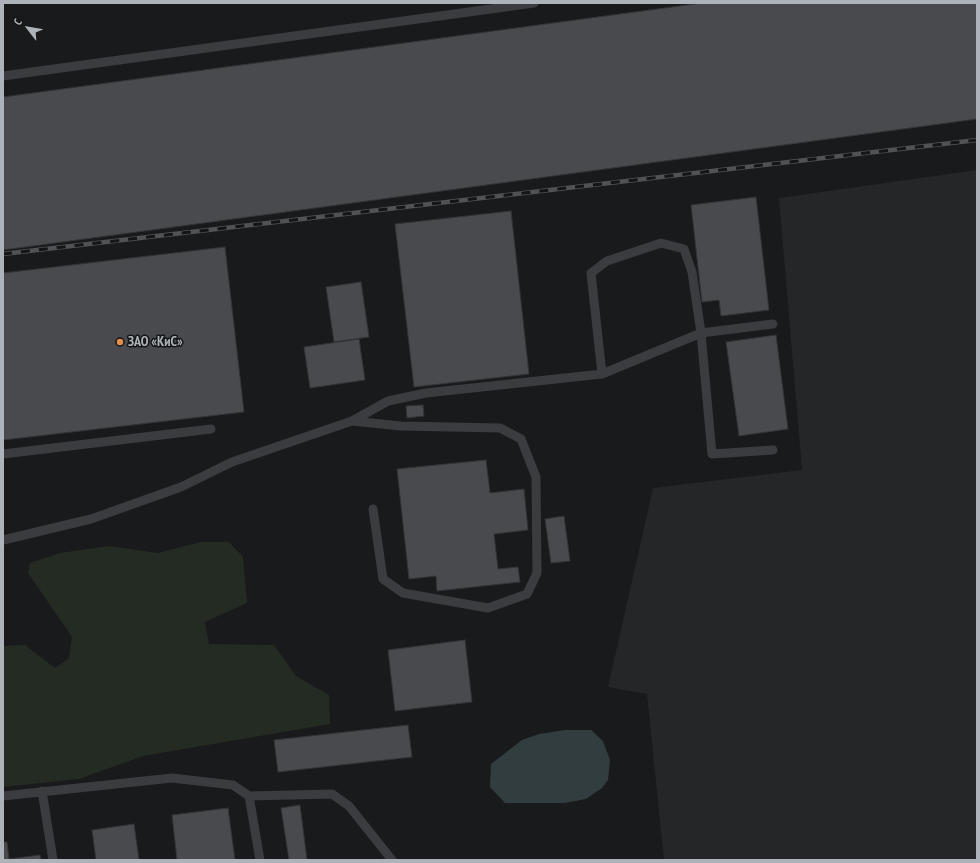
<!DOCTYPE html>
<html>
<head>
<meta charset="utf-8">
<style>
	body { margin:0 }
	#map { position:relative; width:980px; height:863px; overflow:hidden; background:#191a1b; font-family:"PT Sans Narrow",sans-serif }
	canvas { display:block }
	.frame { position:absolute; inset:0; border:4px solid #adb3b9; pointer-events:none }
	.north { position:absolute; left:8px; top:8px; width:40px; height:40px; -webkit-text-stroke:3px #141516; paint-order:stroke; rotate:301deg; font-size:11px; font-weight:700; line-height:16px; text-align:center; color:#adb3b9 }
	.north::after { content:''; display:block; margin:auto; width:14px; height:18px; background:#adb3b9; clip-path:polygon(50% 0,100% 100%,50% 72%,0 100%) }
</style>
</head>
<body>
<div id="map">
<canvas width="980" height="863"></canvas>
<div class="frame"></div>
<div class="north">С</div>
</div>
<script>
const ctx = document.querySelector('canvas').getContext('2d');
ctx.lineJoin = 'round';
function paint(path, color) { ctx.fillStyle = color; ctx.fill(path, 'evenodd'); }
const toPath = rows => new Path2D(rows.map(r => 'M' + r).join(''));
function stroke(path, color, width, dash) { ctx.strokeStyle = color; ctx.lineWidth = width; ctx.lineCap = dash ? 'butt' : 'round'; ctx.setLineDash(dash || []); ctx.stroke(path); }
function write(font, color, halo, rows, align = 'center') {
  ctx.font = font + ' "PT Sans Narrow",sans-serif'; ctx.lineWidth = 3; ctx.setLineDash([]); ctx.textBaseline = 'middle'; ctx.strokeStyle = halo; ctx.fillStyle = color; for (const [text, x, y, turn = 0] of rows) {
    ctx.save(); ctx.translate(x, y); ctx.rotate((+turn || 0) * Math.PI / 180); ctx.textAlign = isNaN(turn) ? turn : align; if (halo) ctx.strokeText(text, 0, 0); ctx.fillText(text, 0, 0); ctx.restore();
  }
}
paint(toPath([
	[977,170,977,860,664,860,647,694,608,687,653,488,802,470,779,198]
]), '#252628');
paint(toPath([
	[201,542,229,542,243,557,247,603,205,622,209,644,274,645,296,676,329,695,330,724,143,756,79,779,3,787,3,646,25,645,55,668,69,658,72,637,28,573,30,563,60,553,109,546,158,553]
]), '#242b23');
paint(toPath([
	[565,730,591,730,603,741,610,760,608,780,602,788,586,799,565,803,505,803,490,787,491,764,522,740,539,734]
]), '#323d40');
const building = toPath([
	[702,3,977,3,977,119,3,250,3,97,702,3],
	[756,197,769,310,721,316,719,300,702,302,691,205,756,197],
	[511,211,529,374,414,387,395,224,511,211],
	[225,247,244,412,3,440,3,273,225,247],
	[361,282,369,337,334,342,326,287,361,282],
	[776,335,788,429,739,436,726,342,776,335],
	[359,339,365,380,310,388,304,347,359,339],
	[423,405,424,416,407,418,406,406,423,405],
	[486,460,490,493,524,489,528,530,494,534,498,569,518,567,520,582,437,591,436,576,409,579,397,469,486,460],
	[564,516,570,561,551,563,545,519,564,516],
	[465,640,472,702,395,711,388,650,465,640],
	[408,725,412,757,278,772,274,740,408,725],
	[300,805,307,860,289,860,281,808,300,805],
	[228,808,235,860,177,860,172,815,228,808],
	[134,824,139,860,96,860,92,830,134,824],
	[3,842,7,842,9,859,40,855,41,860,3,860,3,842]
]);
paint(building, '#484a4d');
stroke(building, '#333437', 1);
stroke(toPath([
	[3,76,534,3],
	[352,421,401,426,500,428,521,439,536,477,537,573,527,594,488,608,403,593,383,579,373,509],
	[773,450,712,454,701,333,773,324],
	[3,454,211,429],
	[3,540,91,519,181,487,232,462,352,421,388,401,426,393,602,374,701,333,692,272,684,249,661,243,607,261,591,273,602,374],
	[42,791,53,860],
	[3,796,172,778,233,785,249,796,260,860],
	[249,796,332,794,349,806,392,860]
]), '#3b3c40', 9);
const rail = toPath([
	[3,254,977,140]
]);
stroke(rail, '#505356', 4.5);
stroke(rail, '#141516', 3, [9]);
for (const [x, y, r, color] of [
	[120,342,4,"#e18f4b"]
]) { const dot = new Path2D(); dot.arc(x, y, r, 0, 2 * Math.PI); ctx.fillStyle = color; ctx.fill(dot); stroke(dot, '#141516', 1.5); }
write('bold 14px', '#adb3b9', '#141516', [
	["ЗАО «КиС»",128,342]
], 'left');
</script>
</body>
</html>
